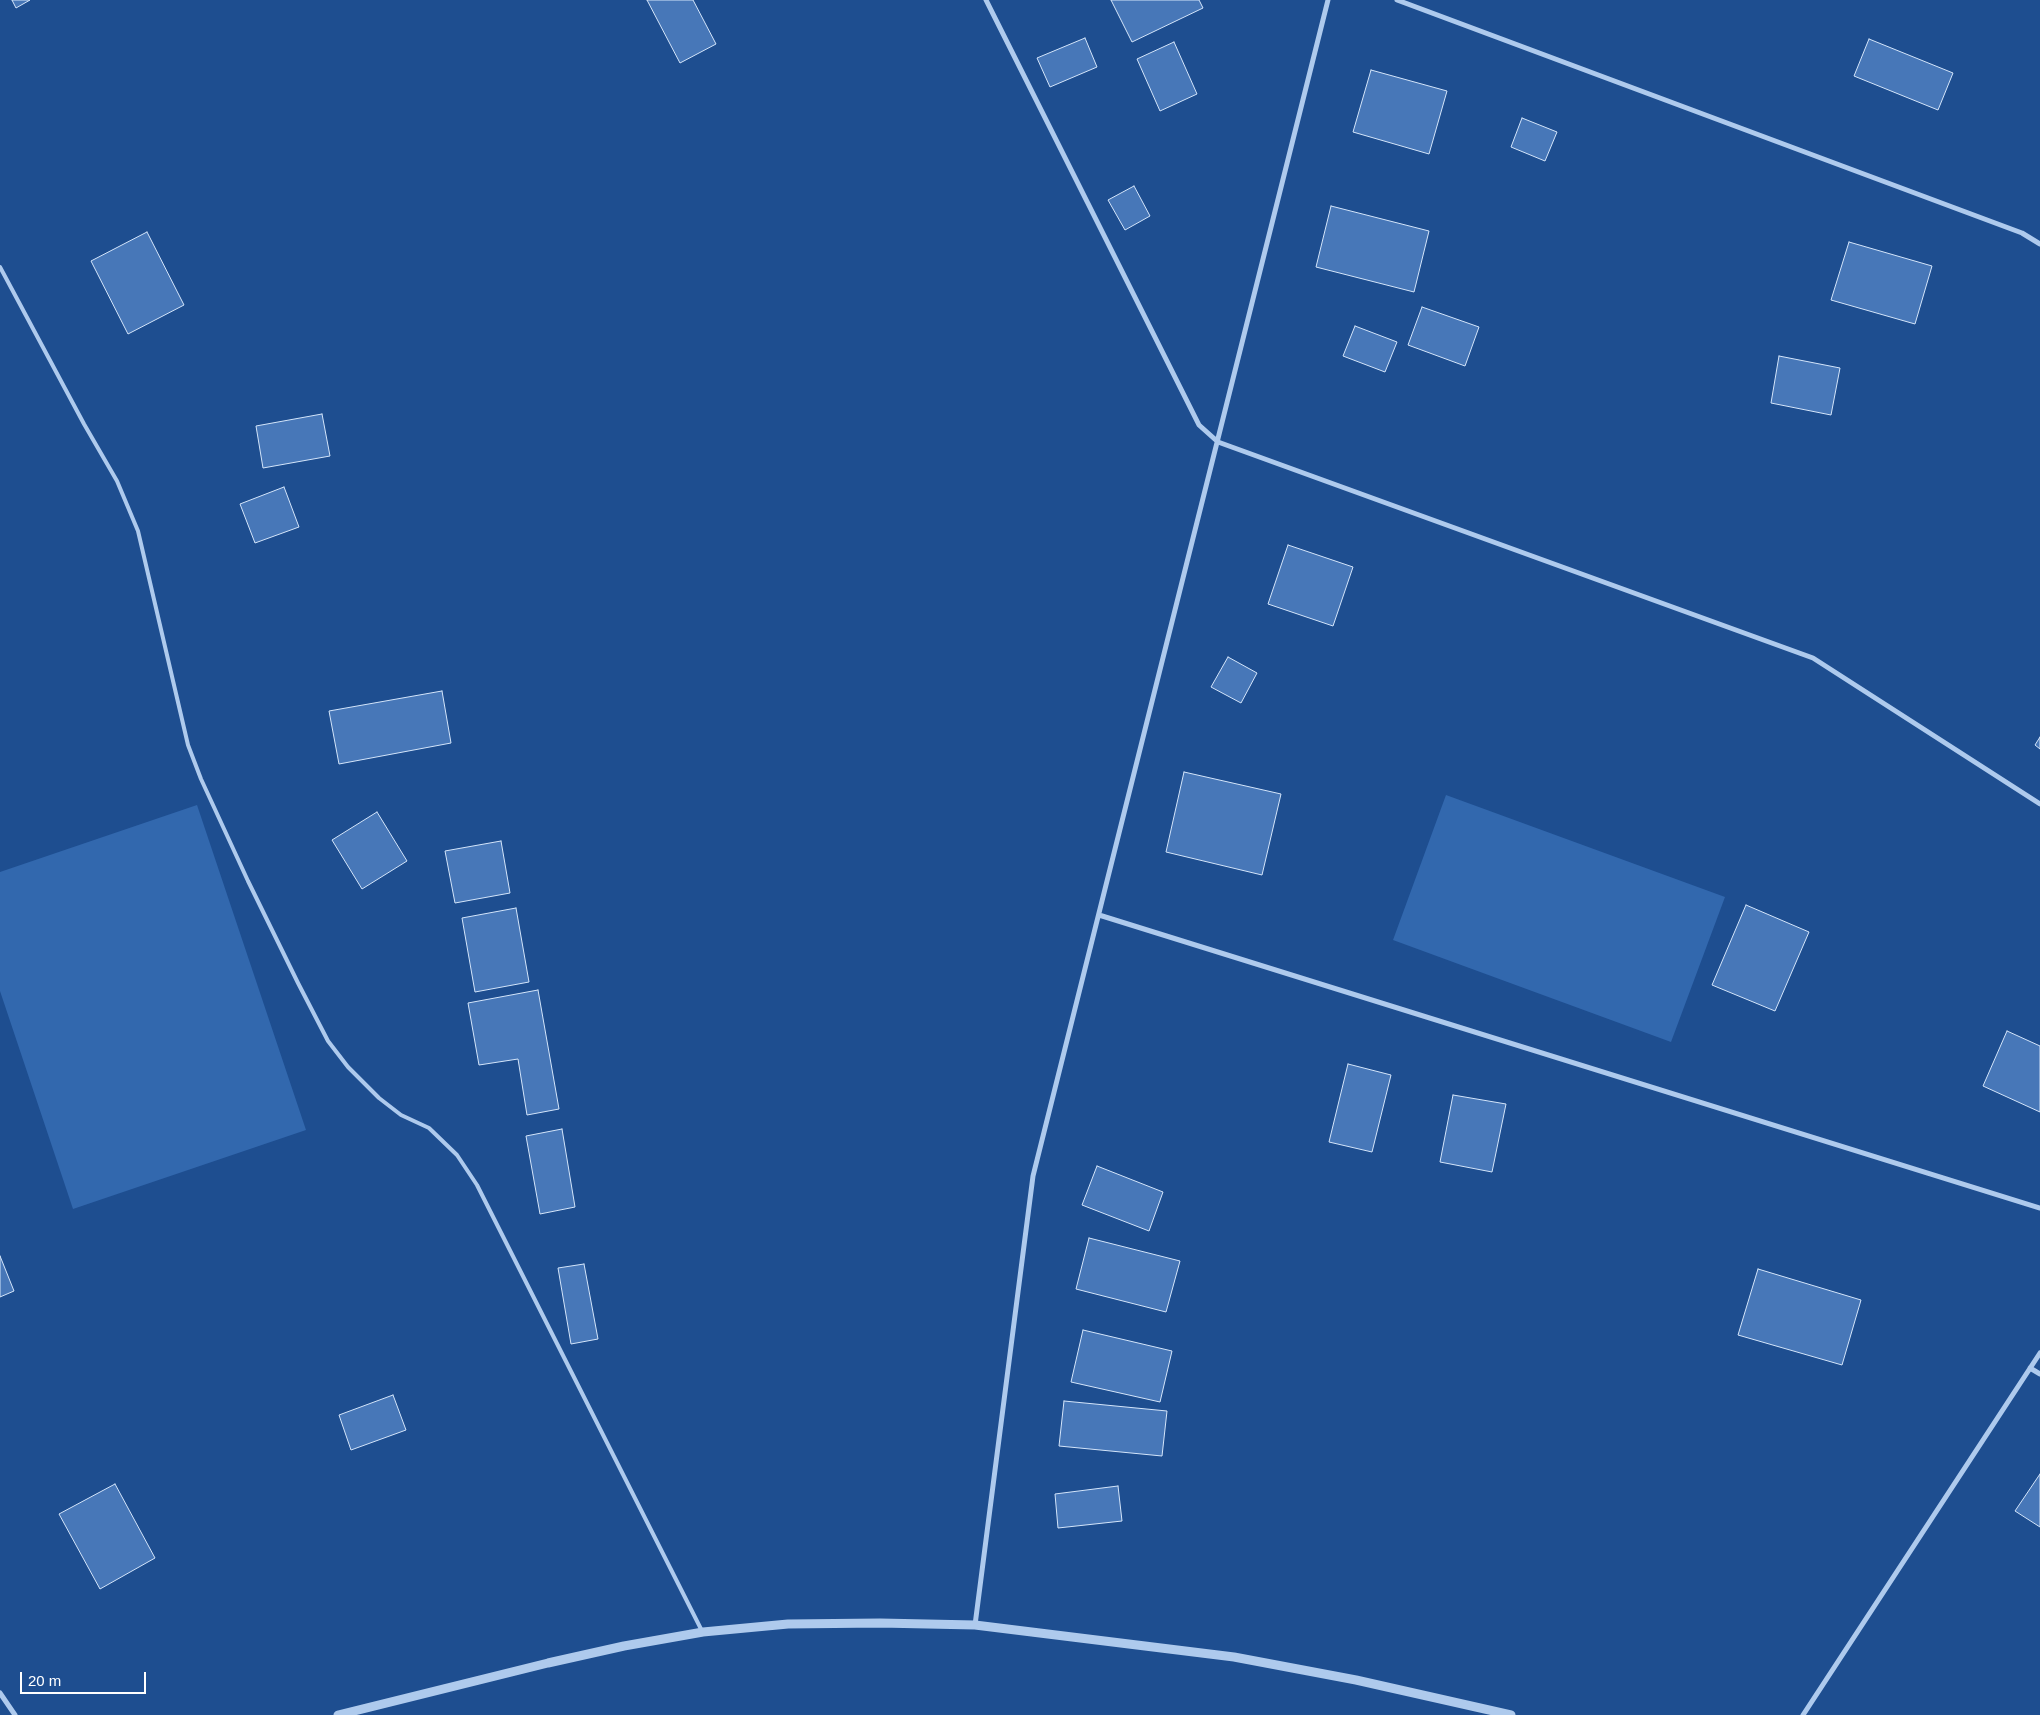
<!DOCTYPE html>
<html>
<head>
<meta charset="utf-8">
<style>
	body { margin:0 }
	#map { position:relative; width:2040px; height:1715px; overflow:hidden; background:#1e4e90; font-family:Helvetica,sans-serif }
	canvas { display:block }
	.scale { position:absolute; left:20px; top:1672px; width:126px; height:22px; box-sizing:border-box; border:2px solid #fff; border-top:0; padding-left:6px; font-size:15px; line-height:18px; white-space:nowrap; color:#fff; -webkit-text-stroke:4px #1e4e90; paint-order:stroke }
</style>
</head>
<body>
<div id="map">
<canvas width="2040" height="1715"></canvas>
<div class="scale">20 m</div>
</div>
<script>
const ctx = document.querySelector('canvas').getContext('2d');
ctx.lineJoin = 'round';
function paint(path, color) { ctx.fillStyle = color; ctx.fill(path, 'evenodd'); }
const toPath = rows => new Path2D(rows.map(r => 'M' + r).join(''));
function stroke(path, color, width, dash) { ctx.strokeStyle = color; ctx.lineWidth = width; ctx.lineCap = dash ? 'butt' : 'round'; ctx.setLineDash(dash || []); ctx.stroke(path); }
paint(toPath([
	[1446,795,1725,897,1671,1042,1393,940],
	[197,805,306,1130,73,1209,0,991,0,872]
]), '#3268ae');
const building = toPath([
	[12,0,30,0,16,8,12,0],
	[647,0,693,0,716,44,680,63,647,0],
	[1111,0,1199,0,1203,8,1132,42,1111,0],
	[1085,38,1097,67,1050,87,1037,58,1085,38],
	[1869,39,1953,73,1938,110,1854,76,1869,39],
	[1174,42,1197,94,1160,111,1137,59,1174,42],
	[1371,70,1447,91,1429,154,1353,132,1371,70],
	[1522,118,1557,132,1545,161,1511,147,1522,118],
	[1134,186,1150,216,1125,230,1108,200,1134,186],
	[1331,206,1429,231,1414,292,1316,267,1331,206],
	[147,232,184,305,128,334,91,261,147,232],
	[1849,242,1932,266,1915,324,1831,300,1849,242],
	[1422,307,1479,327,1465,366,1408,345,1422,307],
	[1355,326,1397,342,1385,372,1343,356,1355,326],
	[1779,356,1840,368,1831,415,1771,403,1779,356],
	[322,414,330,456,263,468,256,426,322,414],
	[284,487,299,527,255,543,240,504,284,487],
	[1288,545,1353,567,1333,626,1268,604,1288,545],
	[1228,657,1257,673,1241,703,1211,687,1228,657],
	[442,691,451,743,339,764,329,711,442,691],
	[2040,737,2040,749,2035,745,2040,737],
	[1184,772,1281,794,1262,875,1166,852,1184,772],
	[377,812,407,861,362,889,332,840,377,812],
	[501,841,510,893,455,903,445,851,501,841],
	[1746,905,1809,932,1775,1011,1712,985,1746,905],
	[516,908,529,982,475,992,462,918,516,908],
	[538,990,559,1109,527,1115,518,1059,479,1065,468,1003,538,990],
	[2007,1031,2040,1046,2040,1112,1983,1086,2007,1031],
	[1348,1064,1391,1075,1372,1152,1329,1142,1348,1064],
	[1453,1095,1506,1104,1492,1172,1440,1162,1453,1095],
	[562,1129,575,1207,540,1214,526,1136,562,1129],
	[1097,1166,1163,1192,1149,1231,1082,1205,1097,1166],
	[1089,1238,1180,1261,1166,1312,1076,1289,1089,1238],
	[0,1256,14,1291,0,1297,0,1256],
	[584,1264,598,1339,571,1344,558,1268,584,1264],
	[1758,1269,1861,1300,1842,1365,1738,1335,1758,1269],
	[1083,1330,1172,1351,1160,1402,1071,1382,1083,1330],
	[393,1395,406,1430,351,1450,339,1415,393,1395],
	[1064,1401,1167,1411,1162,1456,1059,1446,1064,1401],
	[2040,1474,2040,1527,2015,1511,2040,1474],
	[115,1484,155,1558,100,1589,59,1514,115,1484],
	[1118,1486,1122,1521,1058,1528,1055,1494,1118,1486]
]);
paint(building, '#4777b8');
stroke(building, '#d4e5fa', 1);
stroke(toPath([
	[0,267,84,424,117,481,138,531,188,745,201,779,248,881,298,983,328,1041,348,1067,379,1098,401,1115,429,1128,457,1155,477,1185,702,1631]
]), '#aecaed', 4);
stroke(toPath([
	[986,0,1199,425,1218,442,1813,658,2040,804],
	[1397,0,2022,233,2040,244],
	[1099,915,2040,1208],
	[2030,1368,2040,1374],
	[975,1625,1033,1176,1328,0],
	[0,1693,15,1715],
	[1803,1715,2040,1353]
]), '#aecaed', 5);
stroke(toPath([
	[338,1715,548,1663,624,1646,703,1632,788,1624,880,1623,975,1625,1234,1657,1356,1680,1511,1715]
]), '#aecaed', 9);
</script>
</body>
</html>
